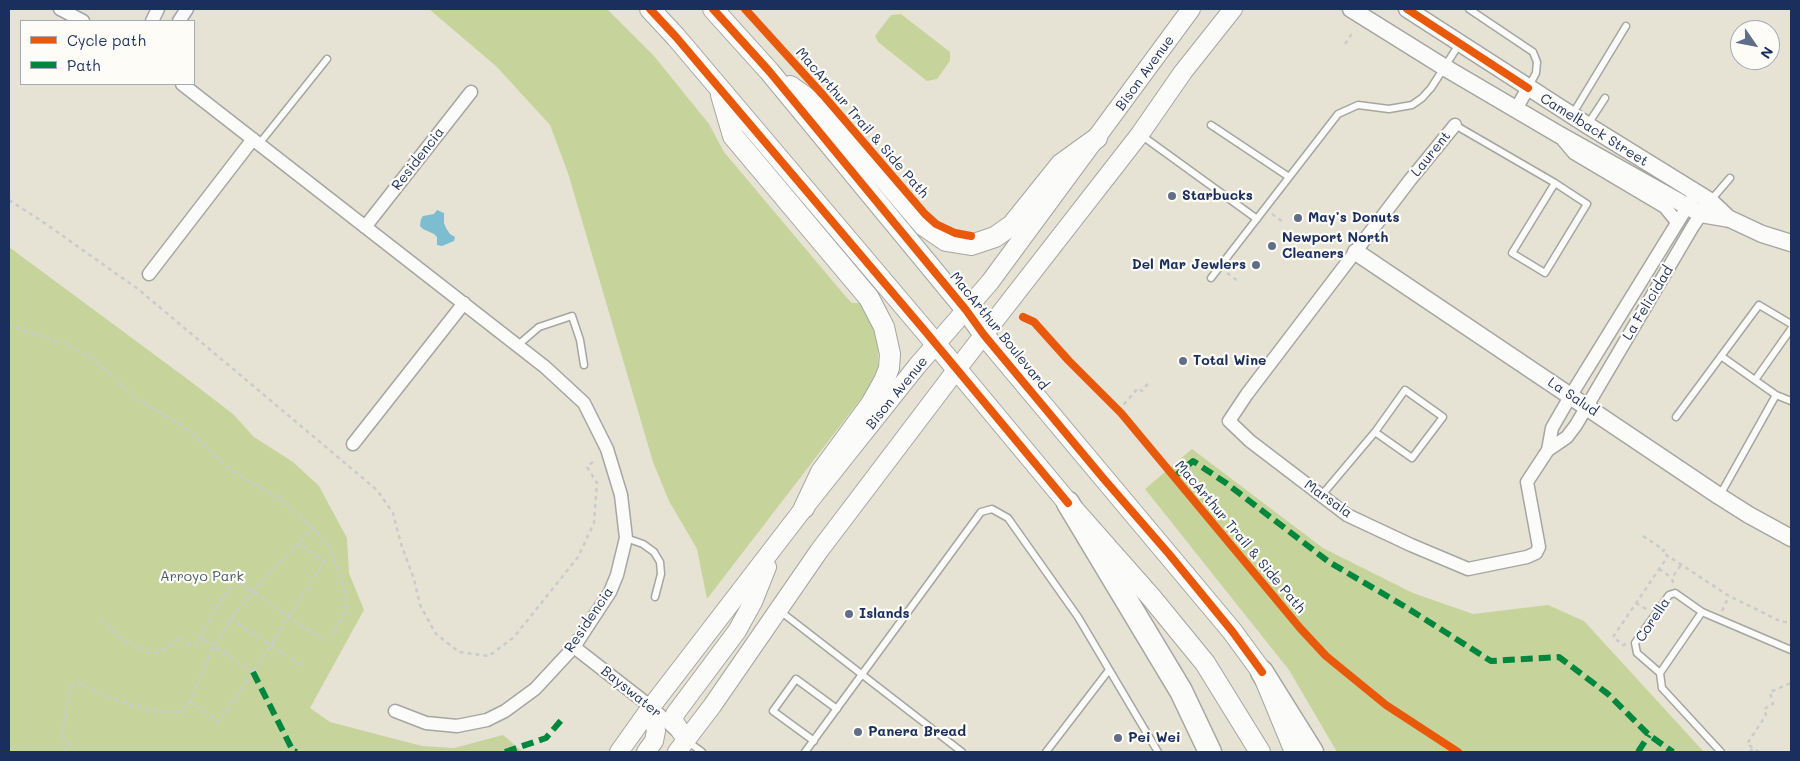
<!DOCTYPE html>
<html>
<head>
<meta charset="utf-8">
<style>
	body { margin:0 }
	#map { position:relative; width:1800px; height:761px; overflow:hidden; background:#e7e3d4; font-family:Mali,sans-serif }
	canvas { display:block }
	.frame { position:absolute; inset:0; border:10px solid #1b2f5e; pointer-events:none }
	.legend { position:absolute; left:20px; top:20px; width:175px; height:65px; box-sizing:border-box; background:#fdfcf7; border:1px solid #a3aaba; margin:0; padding:6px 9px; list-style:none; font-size:15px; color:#1b2f5e }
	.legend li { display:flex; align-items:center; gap:10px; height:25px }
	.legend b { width:25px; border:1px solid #a3aaba }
	.north { position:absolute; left:1730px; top:20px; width:50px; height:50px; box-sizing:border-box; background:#fdfcf7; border:1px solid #a3aaba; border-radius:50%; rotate:123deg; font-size:14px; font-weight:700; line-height:20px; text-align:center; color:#1b2f5e }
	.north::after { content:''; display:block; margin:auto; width:18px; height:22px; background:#626e87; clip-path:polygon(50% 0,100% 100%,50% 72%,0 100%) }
</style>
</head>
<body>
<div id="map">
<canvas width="1800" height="761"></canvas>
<div class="frame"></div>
<ul class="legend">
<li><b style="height:6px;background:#e8590c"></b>Cycle path</li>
<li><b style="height:6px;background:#00873e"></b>Path</li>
</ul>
<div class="north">N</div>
</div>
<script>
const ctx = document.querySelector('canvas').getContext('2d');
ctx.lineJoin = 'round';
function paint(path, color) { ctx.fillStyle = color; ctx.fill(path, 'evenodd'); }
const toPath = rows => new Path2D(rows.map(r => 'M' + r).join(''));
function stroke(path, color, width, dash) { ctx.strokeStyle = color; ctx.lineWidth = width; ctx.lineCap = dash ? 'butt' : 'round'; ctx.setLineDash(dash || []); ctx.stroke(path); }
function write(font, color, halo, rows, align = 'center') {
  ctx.font = font + ' Mali,sans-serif'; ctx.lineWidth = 4.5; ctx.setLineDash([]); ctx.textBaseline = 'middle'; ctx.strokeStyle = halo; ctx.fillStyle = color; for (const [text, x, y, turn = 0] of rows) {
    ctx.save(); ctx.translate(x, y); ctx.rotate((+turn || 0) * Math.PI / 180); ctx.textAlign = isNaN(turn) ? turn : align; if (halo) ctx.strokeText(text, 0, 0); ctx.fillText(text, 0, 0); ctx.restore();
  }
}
paint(toPath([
	[429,9,607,9,654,56,709,124,724,152,847,298,852,303,861,303,878,336,878,366,870,387,707,599,697,549,669,501,653,462,568,173,550,125,497,67],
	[901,14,950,52,950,61,937,79,927,81,878,42,875,36,891,15],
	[9,247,190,381,233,414,254,437,293,462,319,486,347,538,349,573,364,610,310,708,330,722,422,746,454,748,503,735,523,752,9,752],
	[1192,449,1323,548,1413,593,1473,614,1548,605,1584,621,1704,752,1337,752,1289,670,1145,489]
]), '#c6d49c');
paint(toPath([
	[437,210,444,213,444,223,446,228,450,234,455,237,454,241,442,246,437,245,437,237,434,234,423,229,420,226,421,219,423,216,434,214]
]), '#7dbdd0');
const service = toPath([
	[1469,9,1533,52,1537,62,1536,73,1529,86],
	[1572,115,1626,26],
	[1588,124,1605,98],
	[1211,125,1289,177],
	[1455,125,1555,183,1587,204,1545,273,1512,253,1555,183],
	[1141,135,1257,219],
	[259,144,327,59],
	[1711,200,1730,178],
	[1211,278,1338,114,1358,105,1389,109,1412,105,1422,98,1431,88,1460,43],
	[518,345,539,327,572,316,580,340,584,365],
	[1721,356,1776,395,1791,401],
	[1755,380,1791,329],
	[1676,417,1759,305,1791,324],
	[1720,495,1776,395],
	[1321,496,1375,432,1405,390,1443,417,1412,458,1375,432],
	[626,538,643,544,654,552,660,562,661,574,655,597],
	[780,611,962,752],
	[1660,673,1637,653,1635,643,1669,595,1675,593,1702,612],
	[687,741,702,752],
	[814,741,773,711,796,679,837,709],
	[805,752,981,512,992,509,1008,518,1078,617,1158,752],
	[1046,752,1109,670],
	[1721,752,1662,688,1660,673,1702,612,1791,650]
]);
const minor = toPath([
	[60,9,83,21],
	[152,21,158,9],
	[179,21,187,9],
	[182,84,545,367,584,403,607,449,621,495,626,538,617,575,610,592,574,647,535,689,505,711,487,720,457,726,426,723,395,711],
	[1516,109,1528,88],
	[1455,125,1410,180,1247,394,1229,421,1250,441,1347,515,1411,545,1468,569,1527,557,1536,553,1539,547,1527,482,1548,450,1567,437,1576,425,1693,226,1706,207],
	[1563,140,1574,153,1665,207,1677,222],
	[365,227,471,92],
	[149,274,253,139],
	[353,444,464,303],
	[1548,450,1552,428,1571,395,1692,199],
	[574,647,651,707,676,730]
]);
const tertiary = toPath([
	[1351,9,1444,67,1558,134,1701,214,1730,219,1762,234,1791,243],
	[1407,9,1587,125,1710,201,1729,219],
	[1356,252,1719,496,1749,515,1791,538]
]);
const secondary = toPath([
	[686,740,674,721,675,714,737,631,753,602,767,567],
	[619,752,651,707,804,508,917,366,990,282,1191,9],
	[646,752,654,741,656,731,651,707],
	[677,752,712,706,819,551,957,369,1140,134,1183,72,1233,9]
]);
const primary = toPath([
	[650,9,676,37,925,331,1068,503,1151,597,1205,663,1260,752],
	[713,9,769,71,966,310,984,335,1232,631,1262,672,1295,752],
	[790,86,828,113,924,226,946,241,971,245,995,237,1012,225,1061,164,1097,138],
	[721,95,733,136,869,298,884,327,890,354,889,368,884,381,871,404,821,472,804,508]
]);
const motorway = toPath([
	[1068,503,1181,691,1210,752],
	[1262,672,1312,752]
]);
stroke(service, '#a5a5a2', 9);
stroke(minor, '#a5a5a2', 15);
stroke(tertiary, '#a5a5a2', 19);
stroke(secondary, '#a5a5a2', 20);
stroke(primary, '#a5a5a2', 22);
stroke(motorway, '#a5a5a2', 25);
stroke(toPath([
	[1345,44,1353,32],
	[9,200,43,222,138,289,377,490,393,513,401,544,414,579,420,605,436,634,459,652,489,656,514,637,578,557,594,523,597,483,587,467,596,459],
	[1272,214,1283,222],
	[1227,273,1238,281],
	[9,323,19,329,63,343,92,358,140,401,182,425,231,470,278,498,311,526,330,548,344,589,346,611,332,635],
	[1118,410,1126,402,1138,388,1142,391,1149,382],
	[1643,536,1664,550,1662,552,1729,596,1780,621,1791,623],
	[1659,569,1672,578],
	[1673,583,1672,578,1681,565],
	[1636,603,1648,610],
	[1722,611,1729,596],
	[231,619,304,667],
	[101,620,122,639,148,652,158,653,171,645,179,637,190,645,198,643,200,637],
	[1626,644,1623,645,1613,637,1668,556],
	[253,672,200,637,222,598,237,581,323,640],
	[190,702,219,721,253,672,324,562,299,543],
	[64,752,70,744,62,737,70,687,79,683,106,696,132,705,159,712,180,712,190,702,213,647,231,619,252,592,303,539,311,526],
	[1750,752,1753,748],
	[1759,752,1747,744,1766,715,1764,709,1773,704,1770,692,1791,683]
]), '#cacbcc', 2.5, [4, 4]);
stroke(service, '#fbfbf9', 6);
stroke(minor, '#fbfbf9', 12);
stroke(tertiary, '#fbfbf9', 16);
stroke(secondary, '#fbfbf9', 18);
stroke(primary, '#fbfbf9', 20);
stroke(motorway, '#fbfbf9', 22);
stroke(toPath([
	[1174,477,1193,461,1226,483,1329,562,1404,606,1491,661,1559,657,1608,694,1649,735,1673,752],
	[253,672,293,751,297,752],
	[505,752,546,738,564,717],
	[1638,752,1649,735]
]), '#00873e', 6, [12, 6]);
stroke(toPath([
	[650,9,676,37,925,331,1068,503],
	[713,9,769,71,966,310,984,335,1103,478,1169,554,1232,631,1262,672],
	[745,9,823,95,925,214,936,224,955,233,971,236],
	[1407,9,1528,88],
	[1023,317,1034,322,1069,361,1121,413,1300,628,1326,656,1386,705,1458,752]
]), '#e8590c', 8);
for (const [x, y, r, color] of [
	[1172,196,5,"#626e87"],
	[1298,218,5,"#626e87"],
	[1272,246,5,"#626e87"],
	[1256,265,5,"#626e87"],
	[1183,361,5,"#626e87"],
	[849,614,5,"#626e87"],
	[858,732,5,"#626e87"],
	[1118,738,5,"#626e87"]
]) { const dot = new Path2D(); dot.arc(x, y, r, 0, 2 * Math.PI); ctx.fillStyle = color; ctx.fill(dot); stroke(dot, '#fdfcf7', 2); }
write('14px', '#1b2f5e', '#fdfcf7', [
	["Bison Avenue",1145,73,-54],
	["MacArthur Trail & Side Path",862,123,49],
	["Camelback Street",1594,130,32],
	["Laurent",1431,154,-51],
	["Residencia",418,159,-52],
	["La Felicidad",1648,303,-59],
	["MacArthur Boulevard",999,331,51],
	["Bison Avenue",897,393,-51],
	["La Salud",1573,397,34],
	["Marsala",1328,499,35],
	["MacArthur Trail & Side Path",1240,537,50],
	["Residencia",589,620,-56],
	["Corella",1653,620,-56],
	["Bayswater",631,692,39]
]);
write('bold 14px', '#1b2f5e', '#fdfcf7', [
	["Starbucks",1182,196],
	["May’s Donuts",1308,218],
	["Newport North",1282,238],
	["Cleaners",1282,254],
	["Del Mar Jewlers",1246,265,"right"],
	["Total Wine",1193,361],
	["Islands",859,614],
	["Panera Bread",868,732],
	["Pei Wei",1128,738]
], 'left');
write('14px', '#465d63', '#fdfcf7', [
	["Arroyo Park",202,577]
]);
</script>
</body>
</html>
